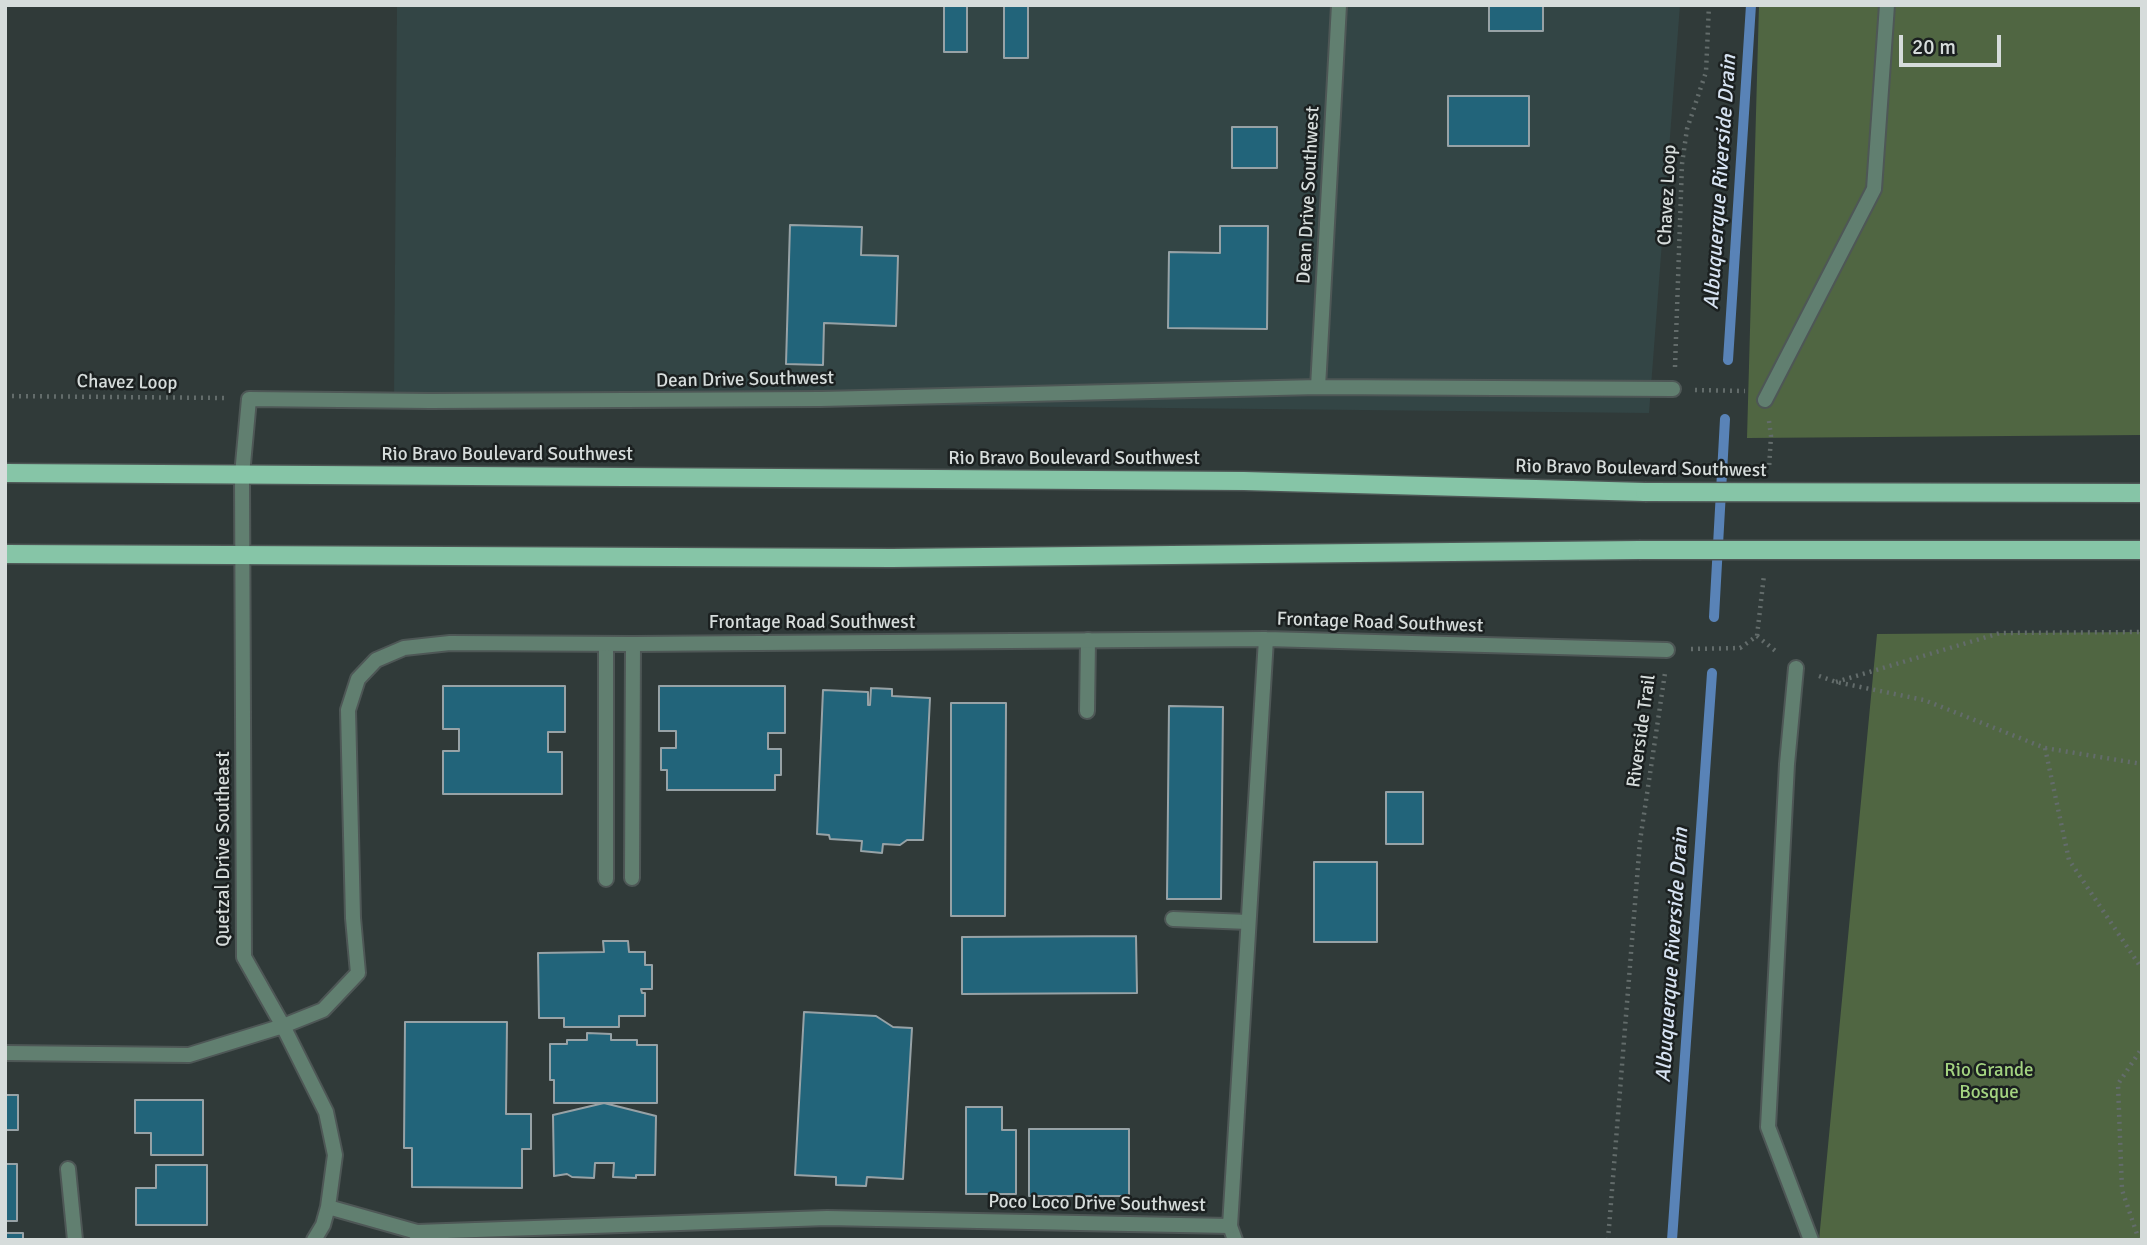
<!DOCTYPE html>
<html>
<head>
<meta charset="utf-8">
<style>
	body { margin:0 }
	#map { position:relative; width:2147px; height:1245px; overflow:hidden; background:#303a39; font-family:Signika,sans-serif }
	canvas { display:block }
	.frame { position:absolute; inset:0; border:7px solid #d6dcdb; pointer-events:none }
	.scale { position:absolute; left:1899px; top:35px; width:102px; height:32px; box-sizing:border-box; border:4px solid #d6dcdb; border-top:0; padding-left:9px; font-size:21px; line-height:24px; white-space:nowrap; color:#d6dcdb; -webkit-text-stroke:5px #1b2020; paint-order:stroke }
</style>
</head>
<body>
<div id="map">
<canvas width="2147" height="1245"></canvas>
<div class="frame"></div>
<div class="scale">20 m</div>
</div>
<script>
const ctx = document.querySelector('canvas').getContext('2d');
ctx.lineJoin = 'round';
function paint(path, color) { ctx.fillStyle = color; ctx.fill(path, 'evenodd'); }
const toPath = rows => new Path2D(rows.map(r => 'M' + r).join(''));
function stroke(path, color, width, dash) { ctx.strokeStyle = color; ctx.lineWidth = width; ctx.lineCap = dash ? 'butt' : 'round'; ctx.setLineDash(dash || []); ctx.stroke(path); }
function write(font, color, halo, rows, align = 'center') {
  ctx.font = font + ' Signika,sans-serif'; ctx.lineWidth = 5; ctx.setLineDash([]); ctx.textBaseline = 'middle'; ctx.strokeStyle = halo; ctx.fillStyle = color; for (const [text, x, y, turn = 0] of rows) {
    ctx.save(); ctx.translate(x, y); ctx.rotate((+turn || 0) * Math.PI / 180); ctx.textAlign = isNaN(turn) ? turn : align; if (halo) ctx.strokeText(text, 0, 0); ctx.fillText(text, 0, 0); ctx.restore();
  }
}
paint(toPath([
	[397,5,1680,5,1649,413,394,400]
]), '#334545');
paint(toPath([
	[1759,5,2142,5,2142,435,1747,438],
	[2142,632,2142,1240,1819,1240,1877,634]
]), '#506642');
stroke(toPath([
	[1728,360,1751,5],
	[1714,617,1725,419],
	[1672,1240,1712,673]
]), '#5983b7', 10);
const building = toPath([
	[944,5,967,5,967,52,944,52,944,5],
	[1004,5,1028,5,1028,58,1004,58,1004,5],
	[1489,5,1543,5,1543,31,1489,31,1489,5],
	[1448,96,1529,96,1529,146,1448,146,1448,96],
	[1232,127,1277,127,1277,168,1232,168,1232,127],
	[790,225,862,227,861,255,898,256,896,326,824,323,823,365,786,364,790,225],
	[1220,226,1268,226,1267,329,1168,328,1169,252,1220,253,1220,226],
	[443,686,565,686,565,732,548,732,548,752,562,752,562,794,443,794,443,751,459,751,459,729,443,729,443,686],
	[659,686,785,686,785,733,768,733,768,749,781,749,781,775,775,775,775,790,667,790,667,770,661,770,661,748,676,748,676,731,659,731,659,686],
	[871,688,892,689,892,696,930,698,923,840,907,840,900,845,883,844,882,853,861,851,862,841,830,839,829,835,817,834,823,690,868,692,868,705,870,705,871,688],
	[951,703,1006,703,1005,916,951,916,951,703],
	[1169,706,1223,707,1221,899,1167,899,1169,706],
	[1386,792,1423,792,1423,844,1386,844,1386,792],
	[1314,862,1377,862,1377,942,1314,942,1314,862],
	[1136,936,1137,993,962,994,962,937,1136,936],
	[603,941,628,941,629,952,645,952,645,965,652,965,652,989,641,989,642,993,645,993,645,1016,619,1016,619,1027,564,1027,564,1018,539,1018,538,953,604,952,603,941],
	[804,1012,876,1016,893,1027,912,1028,903,1179,867,1177,866,1186,836,1185,836,1177,795,1175,804,1012],
	[405,1022,507,1022,506,1114,531,1114,531,1149,522,1149,522,1188,412,1187,412,1148,404,1148,405,1022],
	[587,1033,611,1034,611,1040,637,1040,637,1045,657,1045,657,1103,554,1103,554,1080,550,1080,550,1044,567,1044,567,1040,587,1040,587,1033],
	[5,1095,18,1095,18,1130,5,1130,5,1095],
	[135,1100,203,1100,203,1155,151,1155,151,1133,135,1133,135,1100],
	[604,1103,656,1116,655,1175,636,1175,636,1178,613,1177,614,1163,595,1163,594,1178,572,1177,567,1174,554,1176,553,1115,604,1103],
	[966,1107,1002,1107,1002,1130,1016,1130,1016,1194,966,1194,966,1107],
	[1029,1129,1129,1129,1129,1196,1029,1196,1029,1129],
	[5,1164,17,1164,17,1221,5,1221,5,1164],
	[156,1165,207,1165,207,1225,136,1225,136,1188,156,1188,156,1165],
	[5,1233,23,1233,23,1240,5,1240,5,1233]
]);
paint(building, '#22647a');
stroke(building, '#97a2a6', 2);
const service = toPath([
	[1765,400,1874,189,1887,5],
	[1796,668,1787,764,1768,1127,1811,1240],
	[1087,711,1088,640],
	[632,878,633,644],
	[606,879,606,644],
	[1173,919,1248,922],
	[1230,1226,1235,1240]
]);
const minor = toPath([
	[1318,387,1339,5],
	[5,1053,189,1055,283,1026,323,1010,358,973,353,918,348,710,358,679,376,660,404,648,450,643,633,644,1266,639,1667,650],
	[68,1169,75,1240],
	[328,1207,417,1232],
	[314,1240,323,1225,328,1207,335,1155,326,1112,283,1026,244,957,242,475,249,399,430,401,821,399,1318,387,1673,389],
	[417,1240,417,1232,827,1218,1230,1226,1266,639]
]);
const primary = toPath([
	[5,473,1244,481,1645,492],
	[5,554,892,558,1639,550]
]);
stroke(service, '#4e5756', 18);
stroke(minor, '#4e5756', 18);
stroke(primary, '#4e5756', 21);
stroke(toPath([
	[1675,367,1682,164,1687,129,1706,72,1709,5],
	[1695,390,1745,391],
	[5,396,225,398],
	[1769,421,1771,436,1769,468],
	[1757,636,1778,653],
	[1691,649,1740,648,1757,636,1764,575],
	[1819,676,1836,682,1924,700,2045,748,2142,764],
	[1836,682,2000,633,2142,632],
	[2045,748,2069,860,2142,969],
	[1608,1240,1640,841,1665,673],
	[2139,1240,2122,1190,2118,1084,2142,1048]
]), '#636c6b', 4.5, [2, 5]);
stroke(service, '#617f70', 14);
stroke(minor, '#617f70', 14);
stroke(primary, '#86c5a7', 18);
const primaryBridge = toPath([
	[1645,492,2142,493],
	[1639,550,2142,550]
]);
stroke(primaryBridge, '#4e5756', 21, []);
stroke(primaryBridge, '#86c5a7', 18);
write('19px', '#d6dcdb', '#1b2020', [
	["Dean Drive Southwest",1309,195,-87],
	["Chavez Loop",1668,195,-87],
	["Dean Drive Southwest",745,380,-1],
	["Chavez Loop",127,383,1],
	["Rio Bravo Boulevard Southwest",507,455],
	["Rio Bravo Boulevard Southwest",1074,459],
	["Rio Bravo Boulevard Southwest",1641,469,1],
	["Frontage Road Southwest",812,623],
	["Frontage Road Southwest",1380,623,2],
	["Riverside Trail",1642,731,-82],
	["Quetzal Drive Southeast",224,849,-90],
	["Poco Loco Drive Southwest",1097,1204,1]
]);
write('19px', '#a3d380', '#1b2020', [
	["Rio Grande",1989,1071],
	["Bosque",1989,1093]
]);
write('italic 21px', '#d7e3f2', '#1b2020', [
	["Albuquerque Riverside Drain",1721,182,-86],
	["Albuquerque Riverside Drain",1673,955,-86]
]);
</script>
</body>
</html>
